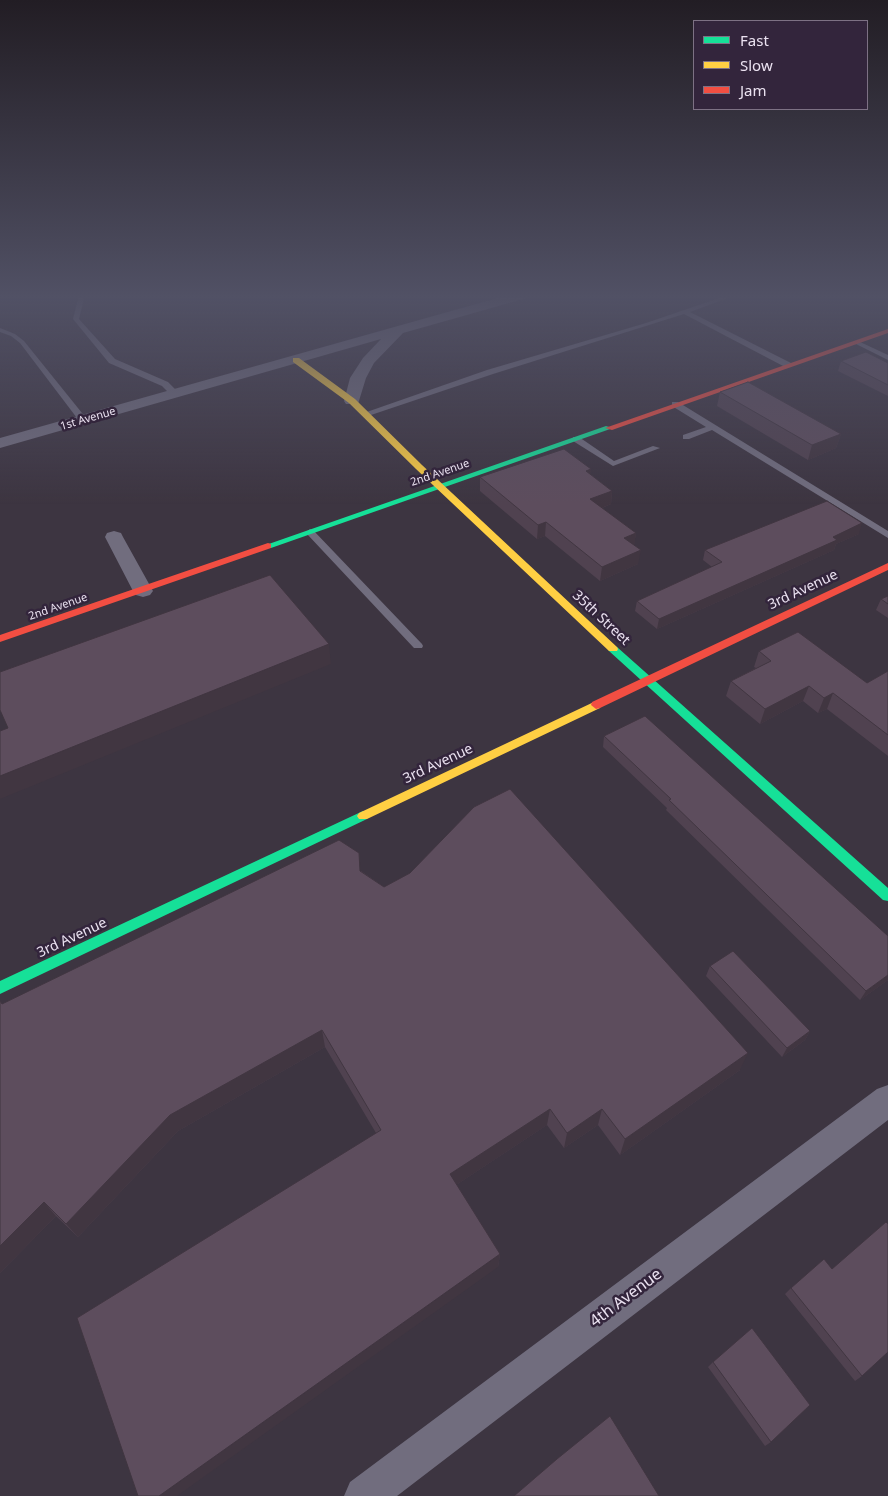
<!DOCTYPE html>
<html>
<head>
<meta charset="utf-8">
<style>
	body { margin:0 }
	#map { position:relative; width:888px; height:1496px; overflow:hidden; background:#3d3541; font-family:"Noto Sans",sans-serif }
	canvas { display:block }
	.legend { position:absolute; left:693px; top:20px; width:175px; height:90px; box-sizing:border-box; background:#33253c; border:1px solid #7d7184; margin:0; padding:6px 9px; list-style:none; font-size:15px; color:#ebe2f1 }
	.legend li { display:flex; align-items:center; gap:10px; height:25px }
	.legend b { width:25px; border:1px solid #7d7184 }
</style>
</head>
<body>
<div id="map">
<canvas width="888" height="1496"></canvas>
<ul class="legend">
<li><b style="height:6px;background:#16e098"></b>Fast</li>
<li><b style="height:6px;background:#ffcf43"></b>Slow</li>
<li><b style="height:6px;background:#f24e42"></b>Jam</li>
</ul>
</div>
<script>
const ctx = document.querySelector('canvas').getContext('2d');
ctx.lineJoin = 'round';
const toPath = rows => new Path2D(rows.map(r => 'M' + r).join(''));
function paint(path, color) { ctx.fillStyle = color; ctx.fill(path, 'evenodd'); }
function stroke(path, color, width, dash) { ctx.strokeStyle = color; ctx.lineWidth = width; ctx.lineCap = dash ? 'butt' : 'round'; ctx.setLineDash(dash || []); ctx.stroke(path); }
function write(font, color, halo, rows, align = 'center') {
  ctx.font = font + ' "Noto Sans",sans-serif'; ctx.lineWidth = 5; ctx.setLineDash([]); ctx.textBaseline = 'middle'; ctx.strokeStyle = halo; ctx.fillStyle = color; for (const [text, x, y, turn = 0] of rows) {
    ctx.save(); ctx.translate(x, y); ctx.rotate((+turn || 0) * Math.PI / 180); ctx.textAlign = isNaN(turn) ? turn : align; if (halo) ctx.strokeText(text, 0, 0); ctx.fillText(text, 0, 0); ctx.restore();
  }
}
paint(toPath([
	[79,295,85,295,79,319,115,359,168,382,178,392,178,396,172,396,162,386,109,363,73,319,79,295],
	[728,295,736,295,690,312,791,363,791,367,785,367,684,314,493,374,368,416,361,414,487,370,646,323,728,295],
	[0,328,15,334,24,341,86,418,86,422,80,422,20,343,11,336,0,332,0,328],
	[854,341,858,341,888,355,888,360,854,343,854,341],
	[672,402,678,402,888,531,888,538,712,430,689,439,683,439,683,435,706,427,672,406,672,402],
	[573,437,579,437,614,461,653,446,660,448,613,466,573,441,573,437],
	[310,529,313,530,422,644,423,646,422,648,414,648,307,534,306,532,310,529]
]), '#716d7e');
paint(toPath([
	[508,295,529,295,527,298,403,333,374,363,366,378,358,404,346,404,344,401,350,378,363,358,381,339,0,448,0,438,508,295],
	[114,531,121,533,123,537,153,591,150,595,143,597,136,595,133,591,105,537,107,533,114,531],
	[888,1085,888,1120,397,1496,344,1496,350,1482,877,1089,888,1085]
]), '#716d7e');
paint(toPath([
	[606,426,613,428,271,548,265,548,263,546,606,426],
	[613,646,617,647,888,888,888,901,883,900,609,651,608,649,613,646],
	[363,811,367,813,369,816,367,819,0,994,0,981,363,811]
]), '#16e098');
paint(toPath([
	[293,358,299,358,355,399,422,465,617,647,618,649,617,651,609,651,416,469,349,403,293,362,293,358],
	[596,701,601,705,600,708,367,819,359,819,357,816,359,813,596,701]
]), '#ffcf43');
paint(toPath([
	[888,329,888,333,612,430,605,428,888,329],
	[268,543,271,544,271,548,0,642,0,635,268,543],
	[888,563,888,570,600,708,596,709,591,705,592,702,888,563]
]), '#f24e42');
paint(toPath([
	[841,361,888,363,888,396,838,371],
	[720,392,841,434,836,448,808,460,717,406],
	[590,474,612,491,611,504,602,508,636,533,634,545,638,564,600,581,545,536,537,539,480,491,480,477],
	[859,534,836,544,834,550,657,629,635,611,637,601,712,567,703,560,705,550],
	[888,596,888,618,876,610,881,599],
	[759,651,867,683,888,671,888,756,827,709,818,713,803,701,760,724,726,696,731,681,756,668,754,667],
	[604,736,888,936,888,980,860,1000,666,810,667,808,603,747],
	[361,871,384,887,740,1070,620,1155,598,1125,564,1148,547,1125,456,1185,500,1254,498,1267,376,1133,325,1047,178,1131,78,1237,56,1216,0,1273,0,1001,2,1004],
	[710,966,810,1031,805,1040,782,1057,706,976],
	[832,1269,862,1376,855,1381,785,1294,791,1288],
	[713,1362,771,1442,765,1446,708,1367]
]), '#504250');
paint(toPath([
	[841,434,836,448,808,460,812,445],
	[591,469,589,482,586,471],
	[612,491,611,504,589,513,590,499],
	[546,522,545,536,537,539,538,525],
	[862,523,859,534,836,544,834,550,657,629,659,619],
	[636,533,634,547,624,538],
	[641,550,638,564,600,581,602,567],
	[329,644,331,664,0,799,0,776],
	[809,686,803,701,760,724,765,709],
	[833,693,827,709,818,713,824,698],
	[888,975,888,980,860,1000,866,991],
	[322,1030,325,1047,178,1131,78,1237,66,1224,170,1115],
	[810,1031,805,1040,782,1057,787,1048],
	[748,1053,740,1070,620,1155,625,1139],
	[550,1109,547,1125,450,1189,450,1174],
	[602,1109,598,1125,564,1148,567,1133],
	[44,1202,56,1216,0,1273,0,1246],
	[500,1254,498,1267,177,1496,159,1496]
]), '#413641');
const building = toPath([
	[866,352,888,363,888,385,841,361,866,352],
	[748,382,841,434,812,445,720,392,748,382],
	[564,449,591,469,586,471,612,491,590,499,636,533,624,538,641,550,602,567,546,522,538,525,480,477,564,449],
	[827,501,862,523,833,537,837,540,659,619,637,601,722,562,705,550,827,501],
	[270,575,329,644,0,776,0,731,8,728,0,710,0,672,270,575],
	[888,596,888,604,881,599,888,596],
	[798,632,867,683,888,671,888,735,833,693,824,698,809,686,765,709,731,681,771,661,759,651,798,632],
	[645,716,888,936,888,975,866,991,669,800,671,799,604,736,645,716],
	[510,789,748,1053,625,1139,602,1109,567,1133,550,1109,450,1174,500,1254,159,1496,138,1496,77,1318,381,1130,322,1030,170,1115,66,1224,44,1202,0,1246,0,1001,2,1004,339,840,359,853,360,871,384,887,410,873,474,807,510,789],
	[733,951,810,1031,787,1048,710,966,733,951],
	[886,1222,888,1224,888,1352,862,1376,791,1288,824,1259,832,1269,886,1222],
	[752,1328,810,1405,771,1442,713,1362,752,1328],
	[610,1416,659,1496,514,1496,557,1459,610,1416]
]);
paint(building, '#5d4d5d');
stroke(building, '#413641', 1);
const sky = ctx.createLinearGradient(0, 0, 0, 504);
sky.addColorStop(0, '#221d24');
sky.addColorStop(0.59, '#515165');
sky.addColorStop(1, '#51516500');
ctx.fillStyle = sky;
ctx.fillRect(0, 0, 888, 504);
write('11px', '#ebe2f1', '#33253c', [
	["1st Avenue",88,419,-16],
	["2nd Avenue",440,473,-19],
	["2nd Avenue",58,607,-19]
]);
write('14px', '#ebe2f1', '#33253c', [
	["3rd Avenue",803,590,-25],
	["35th Street",601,618,43],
	["3rd Avenue",438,764,-25],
	["3rd Avenue",72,938,-25]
]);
write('16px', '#ebe2f1', '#33253c', [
	["4th Avenue",626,1298,-37]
]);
</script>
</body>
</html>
